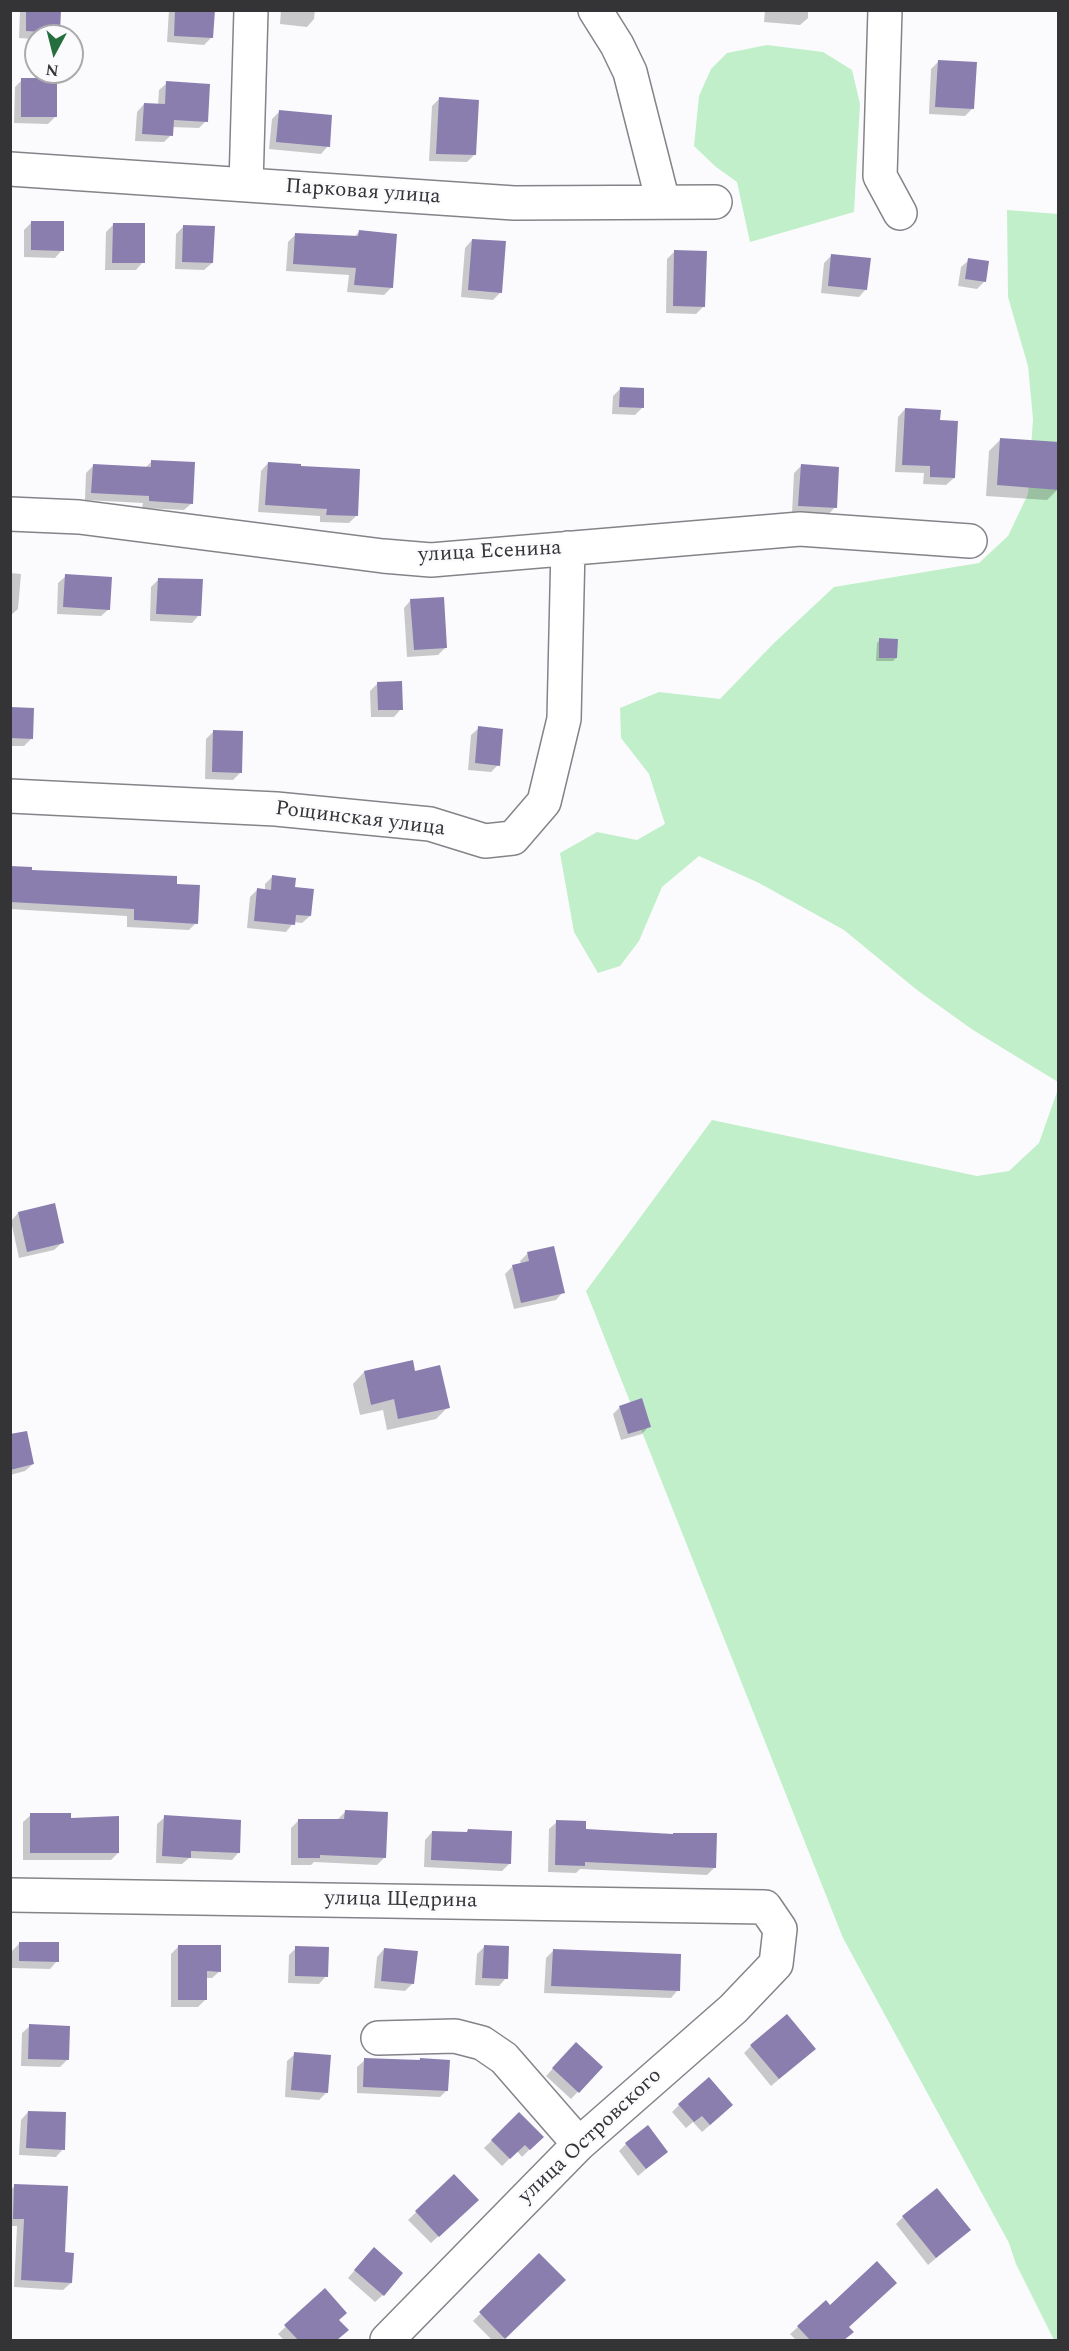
<!DOCTYPE html>
<html>
<head>
<meta charset="utf-8">
<style>
	body { margin:0 }
	#map { position:relative; width:1069px; height:2351px; overflow:hidden; background:#fbfbfe; font-family:Spectral,serif }
	canvas { display:block }
	.frame { position:absolute; inset:0; border:12px solid #343336; pointer-events:none }
	.north { position:absolute; left:24px; top:24px; width:60px; height:60px; box-sizing:border-box; background:#fbfbfe; border:2px solid #ababae; border-radius:50%; rotate:187deg; font-size:16px; font-weight:700; line-height:24px; text-align:center; color:#343336 }
	.north::after { content:''; display:block; margin:auto; width:21px; height:27px; background:#246f3d; clip-path:polygon(50% 0,100% 100%,50% 72%,0 100%) }
</style>
</head>
<body>
<div id="map">
<canvas width="1069" height="2351"></canvas>
<div class="frame"></div>
<div class="north">N</div>
</div>
<script>
const ctx = document.querySelector('canvas').getContext('2d');
ctx.lineJoin = 'round';
function paint(path, color) { ctx.fillStyle = color; ctx.fill(path, 'evenodd'); }
const toPath = rows => new Path2D(rows.map(r => 'M' + r).join(''));
function stroke(path, color, width, dash) { ctx.strokeStyle = color; ctx.lineWidth = width; ctx.lineCap = dash ? 'butt' : 'round'; ctx.setLineDash(dash || []); ctx.stroke(path); }
function write(font, color, halo, rows, align = 'center') {
  ctx.font = font + ' Spectral,serif'; ctx.lineWidth = 5; ctx.setLineDash([]); ctx.textBaseline = 'middle'; ctx.strokeStyle = halo; ctx.fillStyle = color; for (const [text, x, y, turn = 0] of rows) {
    ctx.save(); ctx.translate(x, y); ctx.rotate((+turn || 0) * Math.PI / 180); ctx.textAlign = isNaN(turn) ? turn : align; if (halo) ctx.strokeText(text, 0, 0); ctx.fillText(text, 0, 0); ctx.restore();
  }
}
paint(toPath([
	[767,45,823,52,852,70,860,104,854,212,750,242,737,182,716,167,694,146,699,96,711,69,727,53],
	[1007,210,1058,214,1058,1082,973,1030,917,990,844,930,759,883,699,856,662,887,639,941,620,966,598,973,574,932,560,853,597,832,637,840,665,824,649,774,621,738,620,708,659,692,720,699,774,643,834,587,979,563,1008,536,1028,494,1033,419,1028,366,1008,297],
	[1058,1089,1058,2340,1054,2340,1016,2264,1009,2243,843,1938,586,1291,712,1120,977,1176,1009,1171,1039,1143]
]), '#c1efca');
paint(toPath([
	[20,10,59,10,58,32,54,36,36,36,36,39,19,38],
	[169,10,213,10,212,37,204,45,167,42],
	[281,10,315,10,314,19,307,27,280,24],
	[765,10,811,10,808,11,808,18,800,25,764,22],
	[938,62,973,108,965,116,929,114,931,69],
	[22,80,56,116,48,124,14,123,15,87],
	[167,83,206,121,199,128,172,127,171,135,164,142,135,141,137,112,144,104,158,105,159,90],
	[439,99,474,155,467,162,429,161,432,106],
	[279,112,328,146,321,154,269,149,272,119],
	[32,222,62,250,55,258,24,257,24,230],
	[113,225,143,262,136,270,105,270,106,232],
	[184,226,212,263,204,270,175,269,176,234],
	[359,232,391,288,384,295,347,292,349,275,286,271,288,242,296,234,354,237],
	[472,240,501,292,493,300,461,297,465,248],
	[675,251,704,306,696,314,666,313,667,259],
	[831,256,866,289,859,297,821,293,824,263],
	[969,260,985,281,977,289,958,286,961,267],
	[620,389,642,408,635,415,612,414,613,396],
	[905,409,954,478,946,485,923,484,924,473,895,472,898,417],
	[1001,439,1058,489,1047,500,986,496,989,451],
	[152,461,192,503,184,510,142,508,143,503,85,500,86,473,94,465,145,468],
	[268,463,356,516,349,523,320,522,320,516,258,512,261,471],
	[801,466,835,507,828,515,792,513,794,473],
	[10,573,21,574,18,609,10,616],
	[66,576,109,609,101,616,57,614,58,583],
	[159,579,199,615,192,623,150,621,151,587],
	[411,600,446,647,438,655,407,657,404,608],
	[880,640,896,658,893,661,876,661,877,643],
	[377,684,401,709,394,717,371,717,370,691],
	[10,709,31,739,24,746,10,746],
	[479,728,498,765,491,772,468,770,471,735],
	[214,731,240,773,233,780,205,779,206,739],
	[10,867,31,872,175,885,196,923,189,930,127,927,127,916,10,909],
	[272,877,293,889,310,916,302,923,294,922,286,932,247,928,250,897,258,889,265,890,265,884],
	[18,1213,62,1243,54,1250,19,1258,11,1221],
	[527,1254,563,1292,556,1300,514,1309,505,1274,513,1266,521,1264,520,1261],
	[364,1372,414,1372,448,1407,436,1419,387,1430,383,1410,360,1415,353,1384],
	[620,1407,649,1426,642,1434,621,1440,613,1414],
	[10,1436,33,1464,25,1471,10,1475],
	[345,1812,385,1857,377,1865,314,1862,311,1865,291,1865,291,1828,298,1821,338,1819],
	[31,1815,69,1819,118,1853,111,1860,23,1860,23,1822],
	[165,1817,239,1852,232,1860,189,1858,182,1864,156,1863,157,1824],
	[557,1822,584,1830,715,1867,707,1875,580,1869,576,1873,548,1872,549,1829],
	[468,1831,510,1863,502,1871,424,1867,425,1840,432,1832,465,1834],
	[20,1943,57,1961,50,1969,12,1968,12,1951],
	[179,1946,220,1971,212,1978,206,1978,206,1999,198,2007,171,2007,171,1954],
	[484,1947,506,1978,499,1986,475,1985,477,1954],
	[296,1948,326,1976,319,1984,288,1983,289,1955],
	[384,1949,413,1983,405,1991,374,1988,377,1957],
	[553,1951,678,1990,671,1998,544,1993,546,1958],
	[30,2026,67,2060,60,2067,21,2066,22,2033],
	[751,2046,807,2056,771,2086,744,2053],
	[568,2052,601,2067,571,2099,546,2076],
	[295,2054,326,2093,319,2100,285,2097,287,2061],
	[420,2059,447,2090,440,2097,357,2093,357,2067,365,2060,418,2061],
	[679,2105,724,2113,702,2132,693,2122,686,2128,672,2112],
	[28,2112,63,2149,56,2157,19,2155,21,2120],
	[519,2114,542,2137,522,2157,517,2151,502,2166,484,2148],
	[626,2144,666,2152,638,2176,619,2151],
	[454,2176,477,2200,431,2243,408,2220],
	[15,2186,64,2254,71,2283,63,2290,14,2287,17,2226,10,2226,10,2190],
	[903,2217,969,2230,928,2265,896,2224],
	[539,2255,564,2280,502,2340,492,2340,473,2321],
	[366,2257,383,2295,375,2302,348,2278],
	[325,2290,338,2320,347,2330,336,2340,284,2340,278,2334],
	[798,2327,847,2327,852,2332,843,2340,796,2340,790,2334]
]), '#0003');
paint(toPath([
	[26,10,61,10,60,33,26,31],
	[175,10,215,10,213,38,174,36],
	[938,60,977,62,974,109,935,107],
	[21,78,57,78,57,117,21,117],
	[166,81,210,84,208,122,174,120,173,136,142,134,144,103,165,104],
	[439,97,479,100,476,155,436,154],
	[279,110,332,115,330,147,276,142],
	[31,221,64,221,64,251,31,250],
	[113,223,145,223,145,263,112,263],
	[183,225,215,226,213,263,182,262],
	[359,230,397,234,393,288,354,285,356,268,293,264,295,233,358,236],
	[472,239,506,241,502,293,468,290],
	[674,250,707,251,705,307,673,306],
	[831,254,871,258,867,290,828,286],
	[968,258,989,261,986,282,965,279],
	[620,387,644,388,644,408,619,407],
	[905,408,941,410,940,420,958,421,955,478,930,477,930,466,902,465],
	[1000,438,1059,442,1059,490,997,485],
	[151,460,195,462,193,504,149,501,149,496,91,493,93,464,151,467],
	[268,462,301,464,301,466,360,469,358,516,326,515,327,509,265,505],
	[801,464,839,467,837,508,798,506],
	[65,574,112,577,110,610,63,607],
	[158,578,203,579,201,616,156,614],
	[444,597,447,648,414,650,410,599],
	[879,638,898,639,897,658,879,658],
	[402,681,403,710,378,710,377,682],
	[10,707,34,708,33,739,10,738],
	[478,726,503,729,500,766,475,763],
	[213,730,243,731,242,773,212,772],
	[10,866,32,867,32,870,177,876,177,884,200,885,198,924,134,920,134,909,10,902],
	[272,875,296,878,295,887,314,889,311,916,296,915,295,925,254,921,257,888,271,890],
	[55,1203,64,1243,27,1252,18,1212],
	[554,1246,565,1293,521,1303,512,1265,529,1261,527,1252],
	[413,1360,415,1371,440,1365,450,1408,398,1419,394,1399,371,1405,364,1371],
	[642,1398,651,1427,628,1434,619,1406],
	[27,1431,34,1464,10,1470,10,1434],
	[345,1810,388,1812,386,1858,320,1855,320,1858,298,1858,298,1819,344,1819],
	[30,1813,71,1813,71,1818,119,1816,119,1853,30,1853],
	[164,1815,241,1820,240,1853,191,1851,191,1858,162,1856],
	[556,1820,586,1821,586,1829,673,1834,673,1833,717,1833,716,1868,585,1862,585,1866,555,1865],
	[468,1829,512,1831,511,1864,431,1860,432,1831,467,1832],
	[19,1942,59,1942,59,1962,19,1961],
	[178,1945,221,1945,221,1972,207,1971,207,2000,178,2000],
	[484,1945,509,1946,508,1979,482,1978],
	[295,1946,329,1947,328,1977,295,1976],
	[384,1948,418,1951,414,1984,381,1981],
	[553,1949,681,1954,680,1991,551,1986],
	[787,2014,816,2049,779,2079,750,2045],
	[29,2024,70,2026,69,2060,28,2059],
	[576,2042,603,2067,579,2093,552,2068],
	[294,2052,331,2055,328,2093,291,2090],
	[364,2058,420,2060,420,2058,450,2060,448,2091,363,2087],
	[709,2077,733,2105,710,2125,702,2116,694,2122,678,2104],
	[28,2111,66,2112,65,2150,26,2148],
	[519,2112,544,2137,530,2150,525,2145,510,2159,491,2140],
	[648,2125,668,2152,646,2169,625,2143],
	[454,2174,479,2200,439,2237,415,2211],
	[14,2184,68,2186,65,2252,74,2253,72,2283,21,2280,24,2219,13,2219],
	[937,2188,971,2230,936,2258,902,2216],
	[374,2247,403,2273,384,2296,354,2270],
	[539,2253,566,2280,505,2339,479,2312],
	[877,2261,897,2283,849,2327,854,2332,844,2340,810,2340,797,2326,826,2300,830,2305],
	[325,2288,347,2313,339,2320,349,2330,337,2340,298,2340,284,2325]
]), '#8a7eaf');
const minor = toPath([
	[595,10,617,45,630,72,663,202],
	[885,10,880,176,900,213],
	[10,169,514,203,715,202],
	[246,185,251,10],
	[10,514,79,517,383,556,431,560,800,529,970,541],
	[10,796,276,809,430,824,485,841,513,838,544,802,564,719,568,548],
	[10,1895,765,1907,780,1929,776,1964,733,2009,579,2144,387,2340],
	[378,2038,455,2036,482,2043,504,2058,579,2144]
]);
stroke(minor, '#848388', 36);
stroke(minor, '#fff', 33);
write('21px', '#343336', '#fbfbfe', [
	["Парковая улица",363,193,4],
	["улица Есенина",490,553,-3],
	["Рощинская улица",360,820,7],
	["улица Щедрина",401,1901,1],
	["улица Островского",591,2137,-43]
]);
</script>
</body>
</html>
